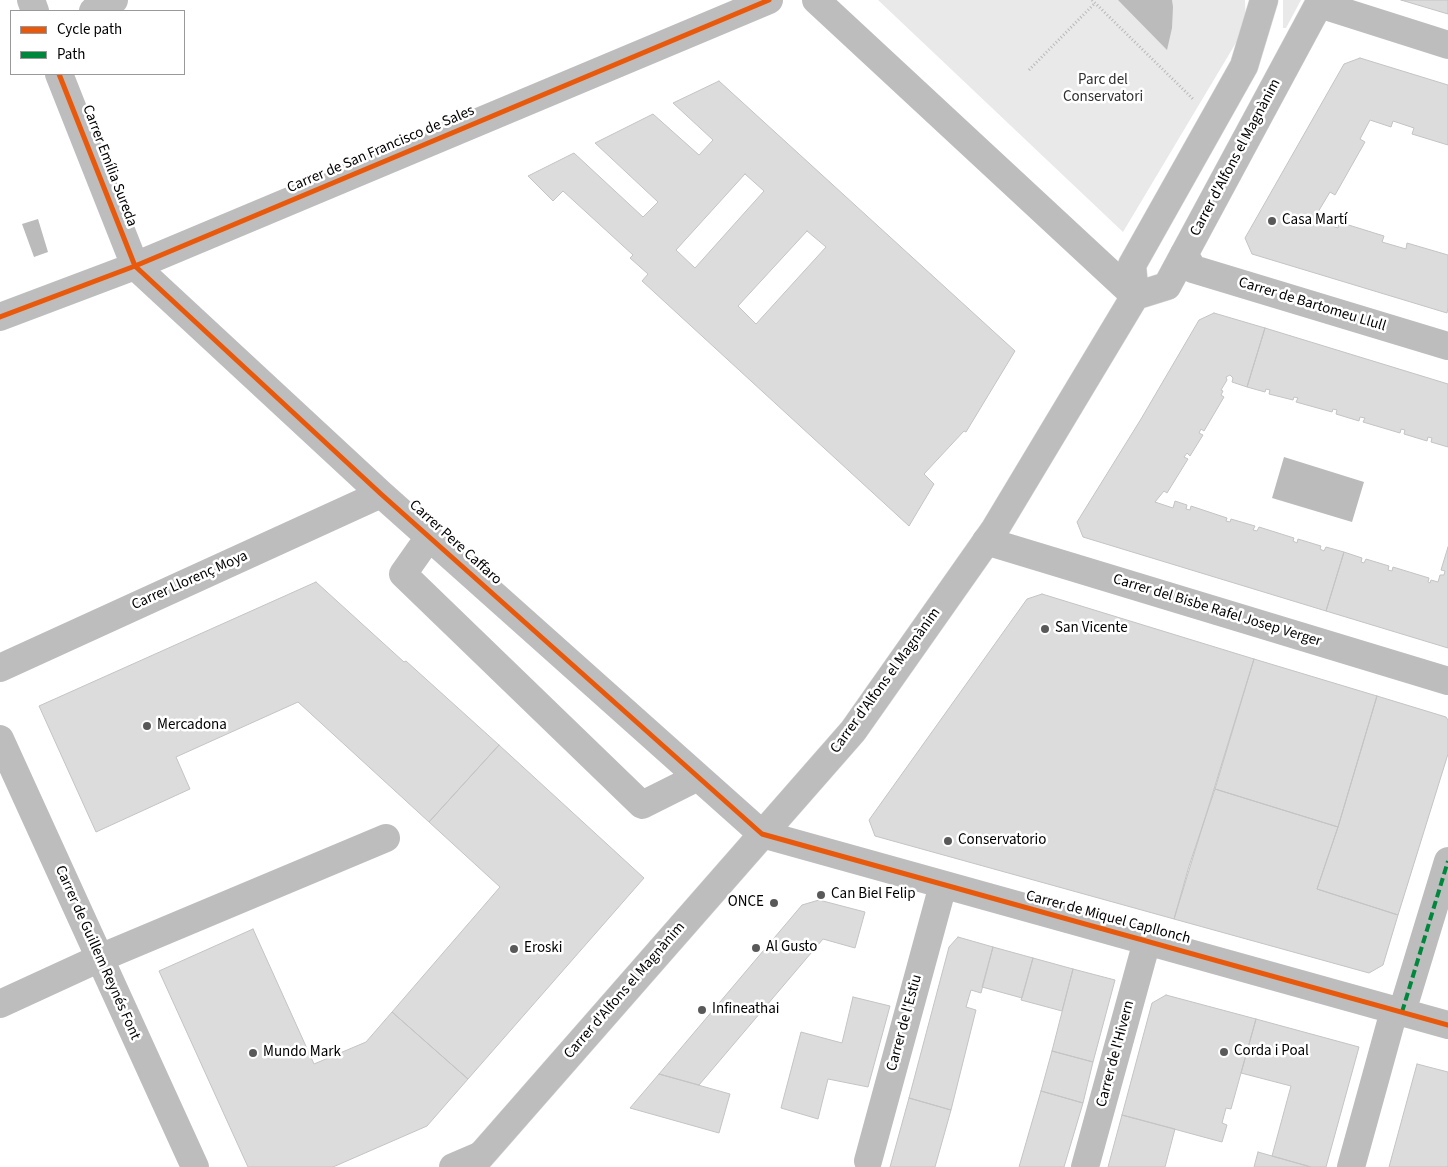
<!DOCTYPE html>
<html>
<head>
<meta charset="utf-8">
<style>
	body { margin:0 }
	#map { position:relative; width:1448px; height:1167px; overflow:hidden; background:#fff; font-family:"Source Sans 3",sans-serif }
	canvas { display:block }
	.legend { position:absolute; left:10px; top:10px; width:175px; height:65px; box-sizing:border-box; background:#fff; border:1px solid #999; margin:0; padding:6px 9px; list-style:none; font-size:15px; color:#000 }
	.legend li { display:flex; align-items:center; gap:10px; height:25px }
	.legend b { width:25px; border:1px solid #999 }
</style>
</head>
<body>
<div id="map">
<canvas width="1448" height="1167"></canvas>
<ul class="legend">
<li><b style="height:6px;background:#e8590c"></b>Cycle path</li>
<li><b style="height:6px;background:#00873e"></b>Path</li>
</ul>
</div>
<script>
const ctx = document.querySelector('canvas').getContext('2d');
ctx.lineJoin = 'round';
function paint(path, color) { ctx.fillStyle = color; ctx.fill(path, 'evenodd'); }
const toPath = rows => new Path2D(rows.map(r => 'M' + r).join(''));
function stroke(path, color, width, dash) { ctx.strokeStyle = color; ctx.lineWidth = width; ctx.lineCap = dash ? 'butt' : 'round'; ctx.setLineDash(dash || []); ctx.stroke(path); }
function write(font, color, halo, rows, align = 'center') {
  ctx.font = font + ' "Source Sans 3",sans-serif'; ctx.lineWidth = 5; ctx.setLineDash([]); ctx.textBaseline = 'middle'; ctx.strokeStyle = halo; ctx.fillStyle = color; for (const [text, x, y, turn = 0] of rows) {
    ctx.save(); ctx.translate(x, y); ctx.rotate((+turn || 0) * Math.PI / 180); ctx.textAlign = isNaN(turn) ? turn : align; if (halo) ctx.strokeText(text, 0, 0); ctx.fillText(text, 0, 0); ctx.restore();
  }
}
paint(toPath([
	[878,0,1245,0,1246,26,1123,232],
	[1283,0,1301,0,1286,28,1283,28]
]), '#e9e9e9');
paint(toPath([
	[1118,0,1172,0,1173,7,1172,28,1167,50],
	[38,219,48,252,34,257,22,224],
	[1284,457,1364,482,1352,522,1272,498]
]), '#bbb');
const building = toPath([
	[1401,0,1448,0,1448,14,1401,0],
	[1360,58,1448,85,1448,145,1412,134,1414,128,1393,121,1391,127,1370,120,1360,139,1365,142,1335,195,1330,192,1318,212,1321,213,1318,218,1327,221,1326,224,1338,228,1339,222,1384,236,1382,242,1406,249,1407,243,1448,255,1448,308,1447,313,1252,254,1245,238,1344,64,1360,58],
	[719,81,1015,351,966,432,964,431,924,474,934,484,909,526,642,281,648,274,630,258,633,255,563,191,553,201,528,176,574,153,643,217,658,202,595,143,653,114,699,155,713,140,673,103,719,81],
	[745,174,764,191,695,268,676,250,745,174],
	[807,231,826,247,756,324,738,306,807,231],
	[1214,313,1265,328,1247,387,1232,382,1233,378,1230,375,1226,377,1227,380,1221,390,1223,391,1221,395,1224,397,1204,431,1201,429,1199,433,1203,435,1190,456,1187,453,1184,457,1188,459,1167,493,1164,491,1155,502,1173,508,1175,501,1187,505,1186,509,1190,510,1191,506,1227,518,1226,521,1230,522,1231,519,1255,526,1253,530,1257,531,1259,527,1294,538,1293,541,1297,543,1298,539,1321,546,1320,549,1324,551,1326,547,1344,552,1326,611,1083,537,1077,522,1141,419,1199,320,1214,313],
	[1265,328,1448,384,1448,447,1431,442,1432,438,1428,437,1427,441,1404,434,1405,430,1401,429,1400,433,1363,422,1365,418,1360,417,1359,421,1336,414,1337,410,1333,409,1332,412,1296,402,1298,398,1294,397,1293,400,1269,394,1270,390,1266,389,1265,392,1247,387,1265,328],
	[1448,547,1448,648,1326,611,1344,552,1362,558,1361,562,1364,563,1366,559,1389,566,1388,570,1392,571,1393,567,1429,578,1428,582,1430,583,1431,580,1438,582,1440,575,1444,575,1445,571,1441,570,1448,547],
	[316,582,404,662,406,661,499,745,429,822,298,702,176,757,190,789,96,832,39,706,316,582],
	[1042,594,1254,659,1174,919,875,836,869,820,1027,599,1042,594],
	[1254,659,1377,696,1338,827,1215,789,1254,659],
	[1377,696,1446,717,1448,720,1448,754,1398,915,1317,889,1338,827,1377,696],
	[499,745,644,878,468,1079,392,1012,500,887,429,822,499,745],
	[1215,789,1338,827,1317,889,1398,915,1383,965,1369,973,1174,919,1189,866,1215,789],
	[819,900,865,912,855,948,823,939,699,1085,659,1074,802,905,819,900],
	[253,929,314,1064,366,1042,392,1012,468,1079,427,1126,333,1167,248,1167,159,971,253,929],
	[958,937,993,947,981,993,971,990,966,1007,976,1010,951,1110,909,1098,949,947,958,937],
	[993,947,1033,958,1022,998,982,987,993,947],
	[1033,958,1073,969,1062,1011,1021,1000,1033,958],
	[1073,969,1115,980,1093,1062,1052,1051,1073,969],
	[1166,995,1256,1019,1231,1109,1226,1108,1222,1123,1227,1125,1222,1142,1122,1115,1152,1003,1166,995],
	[853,997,890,1006,868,1087,828,1079,818,1119,781,1108,801,1032,842,1043,853,997],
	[1256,1019,1359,1047,1326,1167,1311,1167,1272,1156,1291,1086,1241,1073,1256,1019],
	[1052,1051,1093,1062,1083,1103,1041,1091,1052,1051],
	[1417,1064,1448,1072,1448,1167,1389,1167,1417,1064],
	[659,1074,730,1094,719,1133,630,1108,659,1074],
	[1041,1091,1083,1103,1064,1167,1019,1167,1041,1091],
	[909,1098,951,1110,935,1167,890,1167,909,1098],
	[1122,1115,1175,1129,1165,1167,1108,1167,1122,1115],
	[1258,1152,1272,1156,1311,1167,1254,1167,1258,1152]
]);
paint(building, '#dcdcdc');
stroke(building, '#c4c4c4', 1);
const major = toPath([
	[1135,296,1167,286,1321,0],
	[471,1167,853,731,995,529,1135,296,1132,265,1244,66,1264,0]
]);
stroke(major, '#dbdbdb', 29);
stroke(toPath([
	[1092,0,1193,99],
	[1029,70,1095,3]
]), '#b8b8b8', 3, [1, 2.5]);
stroke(toPath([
	[31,0,35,11],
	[816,0,1135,296],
	[1319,4,1448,45],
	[93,11,114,0],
	[59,74,135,266,381,494,762,834,1448,1025],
	[1184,254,1193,269,1448,346],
	[0,317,135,266,769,0],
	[429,537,403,574,642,805,698,777],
	[986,541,1448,681],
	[0,668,381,494],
	[0,739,195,1167],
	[0,1004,100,958,386,838],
	[1402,1012,1448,861],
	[868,1161,943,885],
	[453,1167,481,1155],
	[1085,1167,1147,941],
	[1351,1167,1394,1011]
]), '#bdbdbd', 28);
stroke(major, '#bdbdbd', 28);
stroke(toPath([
	[1402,1012,1448,861]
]), '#00873e', 4, [8, 4]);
stroke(toPath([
	[59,74,135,266,381,494,762,834,1448,1025],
	[0,317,135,266,769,0]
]), '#e8590c', 5);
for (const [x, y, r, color] of [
	[1272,221,5,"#595959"],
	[1045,629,5,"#595959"],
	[147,726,5,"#595959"],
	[948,841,5,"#595959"],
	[821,895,5,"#595959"],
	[774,903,5,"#595959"],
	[756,948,5,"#595959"],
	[514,949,5,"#595959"],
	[702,1010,5,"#595959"],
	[1224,1052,5,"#595959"],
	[253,1053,5,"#595959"]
]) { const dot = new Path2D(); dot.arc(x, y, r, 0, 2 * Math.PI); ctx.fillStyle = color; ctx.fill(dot); stroke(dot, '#fff', 2); }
write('15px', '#2e2e2e', '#fff', [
	["Parc del",1103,81],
	["Conservatori",1103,98]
]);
write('15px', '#000', '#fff', [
	["Carrer de San Francisco de Sales",381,150,-23],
	["Carrer d'Alfons el Magnànim",1236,158,-62],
	["Carrer Emília Sureda",109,166,69],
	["Carrer de Bartomeu Llull",1312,305,17],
	["Carrer Pere Caffaro",455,543,42],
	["Carrer Llorenç Moya",190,581,-24],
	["Carrer del Bisbe Rafel Josep Verger",1217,611,17],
	["Carrer d'Alfons el Magnànim",886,681,-54],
	["Carrer de Miquel Capllonch",1108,918,15],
	["Carrer de Guillem Reynés Font",97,953,66],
	["Carrer d'Alfons el Magnànim",625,991,-49],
	["Carrer de l'Estiu",905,1023,-75],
	["Carrer de l'Hivern",1116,1054,-75]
]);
write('15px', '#000', '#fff', [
	["Casa Martí",1282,221],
	["San Vicente",1055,629],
	["Mercadona",157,726],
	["Conservatorio",958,841],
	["Can Biel Felip",831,895],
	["ONCE",764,903,"right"],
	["Al Gusto",766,948],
	["Eroski",524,949],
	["Infineathai",712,1010],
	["Corda i Poal",1234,1052],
	["Mundo Mark",263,1053]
], 'left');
</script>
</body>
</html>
